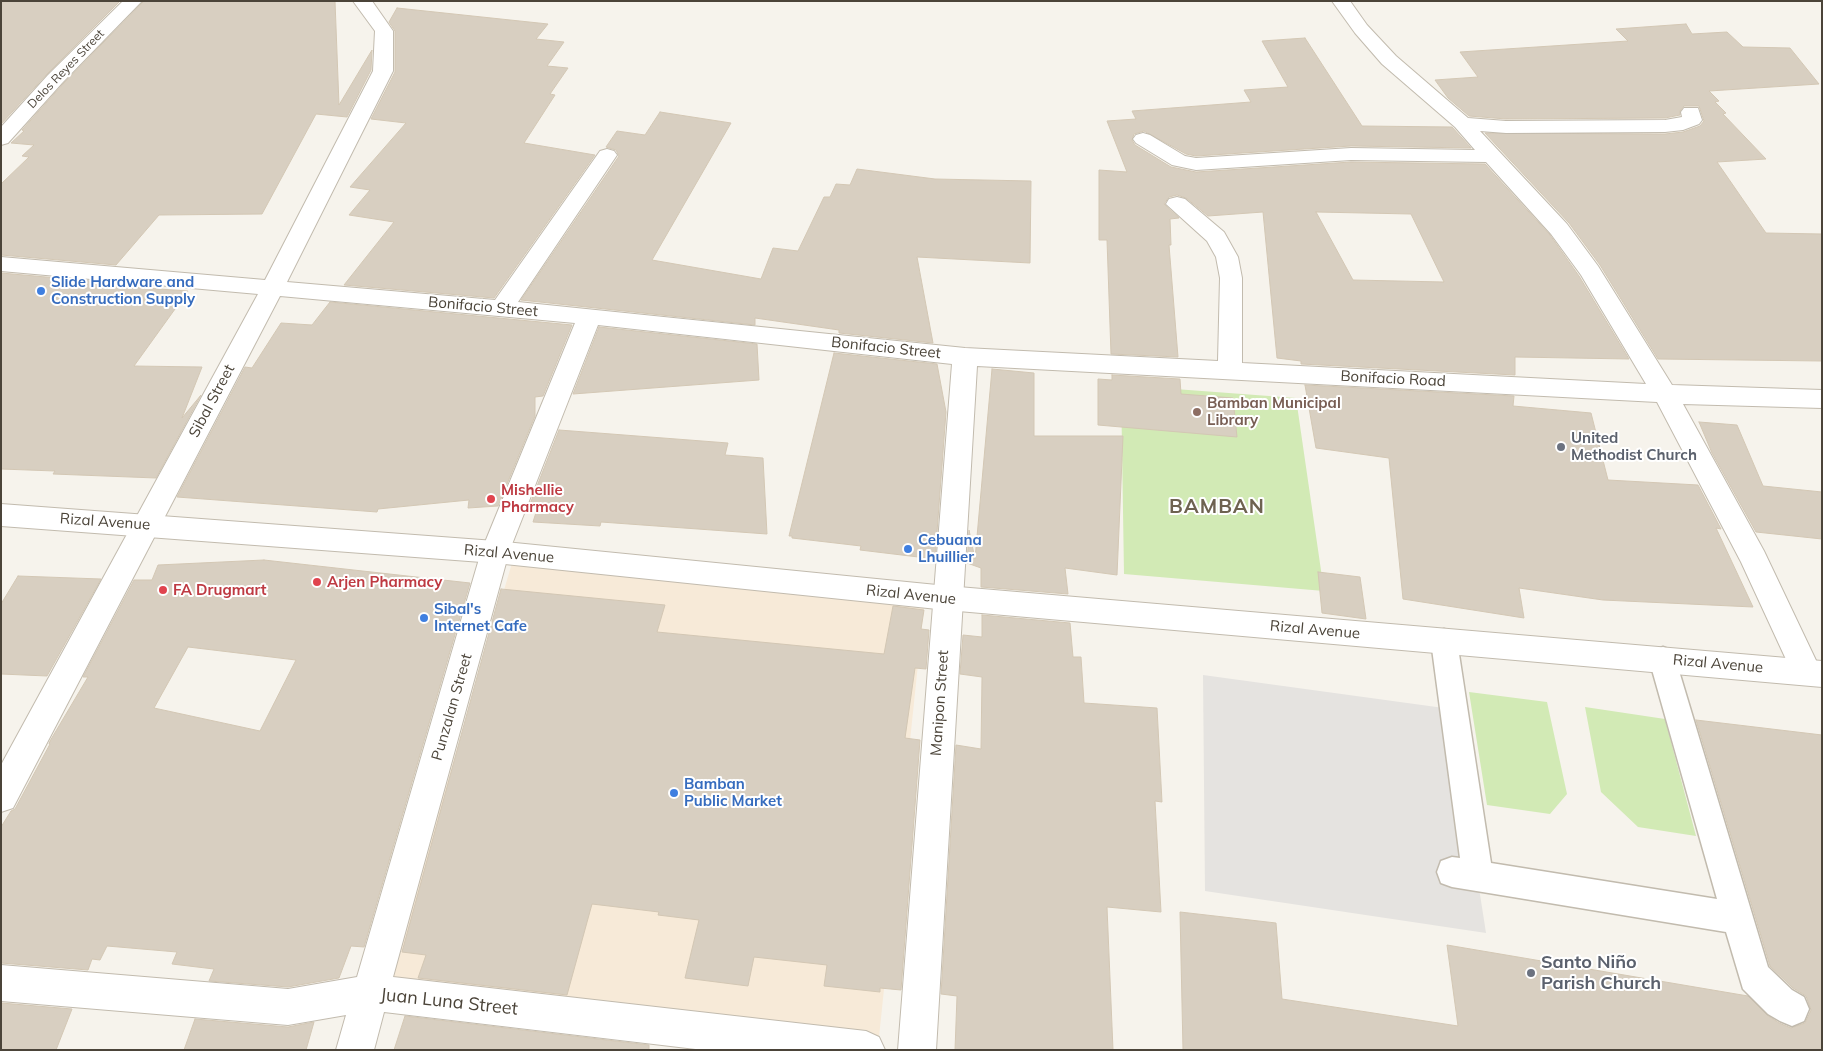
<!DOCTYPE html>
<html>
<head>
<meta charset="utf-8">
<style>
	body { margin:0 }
	#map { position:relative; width:1823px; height:1051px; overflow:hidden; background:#f6f3ec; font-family:Mulish,sans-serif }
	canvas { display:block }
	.frame { position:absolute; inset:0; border:2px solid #4b4439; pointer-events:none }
</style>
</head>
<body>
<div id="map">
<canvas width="1823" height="1051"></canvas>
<div class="frame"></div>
</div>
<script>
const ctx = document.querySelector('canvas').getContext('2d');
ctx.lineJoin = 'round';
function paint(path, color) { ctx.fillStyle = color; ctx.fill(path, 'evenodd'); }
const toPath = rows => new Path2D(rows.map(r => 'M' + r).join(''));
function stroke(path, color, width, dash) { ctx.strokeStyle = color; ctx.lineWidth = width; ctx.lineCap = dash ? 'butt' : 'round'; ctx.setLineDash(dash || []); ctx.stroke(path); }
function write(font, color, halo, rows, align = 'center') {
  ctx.font = font + ' Mulish,sans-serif'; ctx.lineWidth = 4; ctx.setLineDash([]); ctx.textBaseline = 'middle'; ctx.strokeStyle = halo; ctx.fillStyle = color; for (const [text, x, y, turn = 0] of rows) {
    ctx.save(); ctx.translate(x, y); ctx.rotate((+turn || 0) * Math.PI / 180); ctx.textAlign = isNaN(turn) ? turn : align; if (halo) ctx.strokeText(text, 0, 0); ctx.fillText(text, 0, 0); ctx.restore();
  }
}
paint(toPath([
	[512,563,924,607,879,1037,389,979]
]), '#f7ead8');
paint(toPath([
	[1121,385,1296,398,1324,591,1124,574],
	[1469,692,1547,702,1567,794,1550,814,1487,805],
	[1585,707,1665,719,1696,836,1638,827,1601,792]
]), '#d2eab5');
paint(toPath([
	[1203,675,1451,709,1486,933,1205,891]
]), '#e5e3e0');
const building = toPath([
	[1,1,120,1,47,74,1,124,1,1],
	[144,1,335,1,339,105,372,50,371,70,347,117,316,114,262,214,159,215,116,265,1,255,1,184,29,157,22,156,34,145,11,143,24,131,22,130,63,84,144,1],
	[397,8,548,24,536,39,564,42,547,66,568,68,550,94,555,95,524,143,595,155,494,298,344,285,394,222,349,215,370,190,350,187,406,123,371,119,395,72,395,31,389,22,397,8],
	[1686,24,1692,34,1727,32,1743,47,1790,48,1819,84,1709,91,1719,101,1715,102,1726,113,1723,114,1766,159,1717,162,1766,233,1822,234,1822,361,1658,359,1600,265,1569,223,1485,133,1665,134,1683,132,1700,126,1704,121,1699,106,1684,106,1680,111,1680,115,1665,118,1506,119,1469,116,1448,98,1435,80,1478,77,1460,52,1628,41,1616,29,1686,24],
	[1305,38,1362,126,1452,127,1471,148,1351,146,1196,156,1186,154,1144,131,1134,134,1132,140,1135,145,1171,167,1196,172,1351,162,1485,164,1550,235,1579,276,1629,359,1515,357,1515,375,1301,364,1301,361,1277,358,1263,212,1208,216,1186,198,1177,195,1169,197,1164,204,1179,218,1170,219,1171,245,1169,245,1178,357,1111,354,1107,240,1099,240,1099,170,1127,172,1107,121,1136,119,1132,111,1251,102,1244,90,1288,87,1262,41,1305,38],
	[1316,212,1411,214,1444,282,1353,280,1316,212],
	[660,112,731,123,652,260,761,279,773,248,798,251,824,197,830,197,836,184,850,185,857,169,935,179,1031,181,1030,263,917,257,933,343,839,333,839,330,755,318,755,325,521,300,619,156,616,150,606,147,617,131,645,135,660,112],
	[1,273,102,282,100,285,188,291,134,366,202,367,182,418,201,395,156,478,53,474,55,471,1,469,1,273],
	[330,302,572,325,543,396,535,397,535,416,498,506,468,508,469,500,378,509,377,512,177,497,245,367,252,368,281,323,312,325,330,302],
	[599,327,757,344,759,380,573,394,599,327],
	[834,353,937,364,946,412,935,559,860,550,861,546,792,538,792,536,789,536,834,353],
	[992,369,1034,373,1034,436,1123,436,1117,575,1065,568,1068,594,981,587,981,568,967,563,969,530,975,559,992,369],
	[1112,375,1180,379,1181,394,1233,398,1237,437,1098,425,1098,379,1112,380,1112,375],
	[1305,385,1514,396,1513,406,1591,413,1608,480,1698,485,1721,529,1716,528,1753,607,1603,600,1519,588,1524,618,1403,599,1389,458,1316,448,1305,385],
	[1699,422,1737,425,1763,486,1822,492,1822,539,1756,532,1712,453,1699,422],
	[559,430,728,443,725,455,763,458,767,534,601,522,600,526,533,522,539,503,530,504,559,430],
	[264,560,470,583,364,947,351,946,339,978,288,987,209,981,214,969,172,964,177,952,107,946,100,960,92,959,88,970,1,963,1,827,11,811,15,809,50,744,49,744,50,741,88,677,83,677,134,580,152,580,158,565,264,560],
	[188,647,296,660,260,731,154,708,188,647],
	[1318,572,1360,577,1366,619,1322,613,1318,572],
	[18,576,101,579,47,676,1,674,1,604,18,576],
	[501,589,665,605,657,632,884,654,893,606,924,610,921,629,929,630,926,669,915,668,905,738,920,740,901,990,880,988,880,992,824,986,827,965,754,957,748,986,685,978,699,920,658,915,659,912,592,904,567,995,418,978,426,955,402,952,501,589],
	[982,615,1070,623,1073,657,1081,657,1084,703,1157,708,1162,802,1155,801,1161,912,1107,907,1113,1050,955,1050,957,996,941,994,956,745,981,749,982,677,960,674,963,635,982,637,982,615],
	[1696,720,1822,735,1822,1050,1183,1050,1180,912,1276,923,1282,999,1458,1026,1447,945,1748,996,1767,1015,1779,1023,1791,1028,1805,1023,1811,1010,1806,996,1793,988,1770,966,1696,720],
	[1,1003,72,1009,56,1050,1,1050,1,1003],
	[405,1016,649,1045,649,1050,394,1050,405,1016],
	[195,1019,288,1027,314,1022,306,1050,184,1050,195,1019]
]);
paint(building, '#d8cfc1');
stroke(building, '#d3c7b4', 1);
const service = toPath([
	[1444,629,1454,633,1457,641,1491,863,1717,899,1649,659,1653,651,1663,647,1673,651,1768,967,1792,990,1804,997,1809,1009,1804,1021,1792,1026,1780,1021,1768,1014,1743,989,1726,932,1452,887,1441,883,1437,872,1441,861,1452,857,1460,858,1431,641,1434,633,1444,629]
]);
const minor = toPath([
	[123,1,142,1,62,83,8,143,1,145,1,127,48,75,123,1],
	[353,1,372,1,393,31,393,71,287,282,495,300,600,151,607,149,614,151,617,155,518,302,965,348,1218,361,1220,278,1216,257,1207,241,1166,204,1169,199,1177,197,1185,199,1224,232,1238,257,1242,278,1242,363,1646,384,1581,275,1551,234,1486,162,1351,160,1196,170,1172,165,1136,143,1133,139,1136,135,1143,133,1150,135,1185,156,1196,158,1351,148,1475,150,1455,127,1382,64,1355,33,1332,1,1350,1,1367,25,1396,56,1468,118,1506,121,1665,120,1682,117,1681,112,1684,108,1698,108,1702,120,1699,124,1683,130,1665,132,1506,133,1480,131,1567,224,1598,266,1672,385,1822,390,1822,408,1683,404,1764,551,1822,673,1818,681,1807,685,1796,681,1741,562,1657,402,977,366,936,1050,898,1050,952,364,598,325,509,552,393,977,866,1031,879,1037,885,1050,704,1050,384,1012,374,1050,336,1050,346,1015,288,1025,1,1001,1,965,288,989,357,977,481,552,575,323,280,296,13,808,1,812,1,765,258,294,1,271,1,257,265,280,373,71,375,31,353,1]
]);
const tertiary = toPath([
	[1,504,495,541,947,586,1822,661,1822,687,947,610,495,563,1,526,1,504]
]);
stroke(service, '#c2bbae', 3);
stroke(minor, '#c2bbae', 2);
stroke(tertiary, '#c2bbae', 2);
paint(service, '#fff');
paint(minor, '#fff');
paint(tertiary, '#fff');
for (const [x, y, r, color] of [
	[41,291,5,"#3f7fe0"],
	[1197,412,5,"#8d6e63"],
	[1561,447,5,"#6b7280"],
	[491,499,5,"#e0444e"],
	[908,549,5,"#3f7fe0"],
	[317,582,5,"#e0444e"],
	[163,590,5,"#e0444e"],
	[424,618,5,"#3f7fe0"],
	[674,793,5,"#3f7fe0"],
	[1531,973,5,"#6b7280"]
]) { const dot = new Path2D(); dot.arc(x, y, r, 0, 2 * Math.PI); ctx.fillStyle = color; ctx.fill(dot); stroke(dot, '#fff', 2); }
write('12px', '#4b4439', '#fff', [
	["Delos Reyes Street",66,69,-46]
]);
write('bold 15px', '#366cbe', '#fff', [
	["Slide Hardware and",51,282],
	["Construction Supply",51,299],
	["Cebuana",918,540],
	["Lhuillier",918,557],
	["Sibal's",434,609],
	["Internet Cafe",434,626],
	["Bamban",684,784],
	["Public Market",684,801]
], 'left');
write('15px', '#4b4439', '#fff', [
	["Bonifacio Street",483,307,5],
	["Bonifacio Street",886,348,6],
	["Bonifacio Road",1393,379,3],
	["Sibal Street",212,401,-62],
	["Rizal Avenue",105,522,4],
	["Rizal Avenue",509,554,5],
	["Rizal Avenue",911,595,6],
	["Rizal Avenue",1315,630,5],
	["Rizal Avenue",1718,664,5],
	["Manipon Street",940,703,-86],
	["Punzalan Street",452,707,-74]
]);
write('bold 15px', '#785e54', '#fff', [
	["Bamban Municipal",1207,403],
	["Library",1207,420]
], 'left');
write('bold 15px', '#5b616d', '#fff', [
	["United",1571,438],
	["Methodist Church",1571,455]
], 'left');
write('bold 15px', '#be3a42', '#fff', [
	["Mishellie",501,490],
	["Pharmacy",501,507],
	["Arjen Pharmacy",327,582],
	["FA Drugmart",173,590]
], 'left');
write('bold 18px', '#5b616d', '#fff', [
	["Santo Niño",1541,963],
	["Parish Church",1541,984]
], 'left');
write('18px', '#4b4439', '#fff', [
	["Juan Luna Street",449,1002,6]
]);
ctx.letterSpacing = '1px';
write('bold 20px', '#6e6250', '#fff', [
	["BAMBAN",1217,507]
]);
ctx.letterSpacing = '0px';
</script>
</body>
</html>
